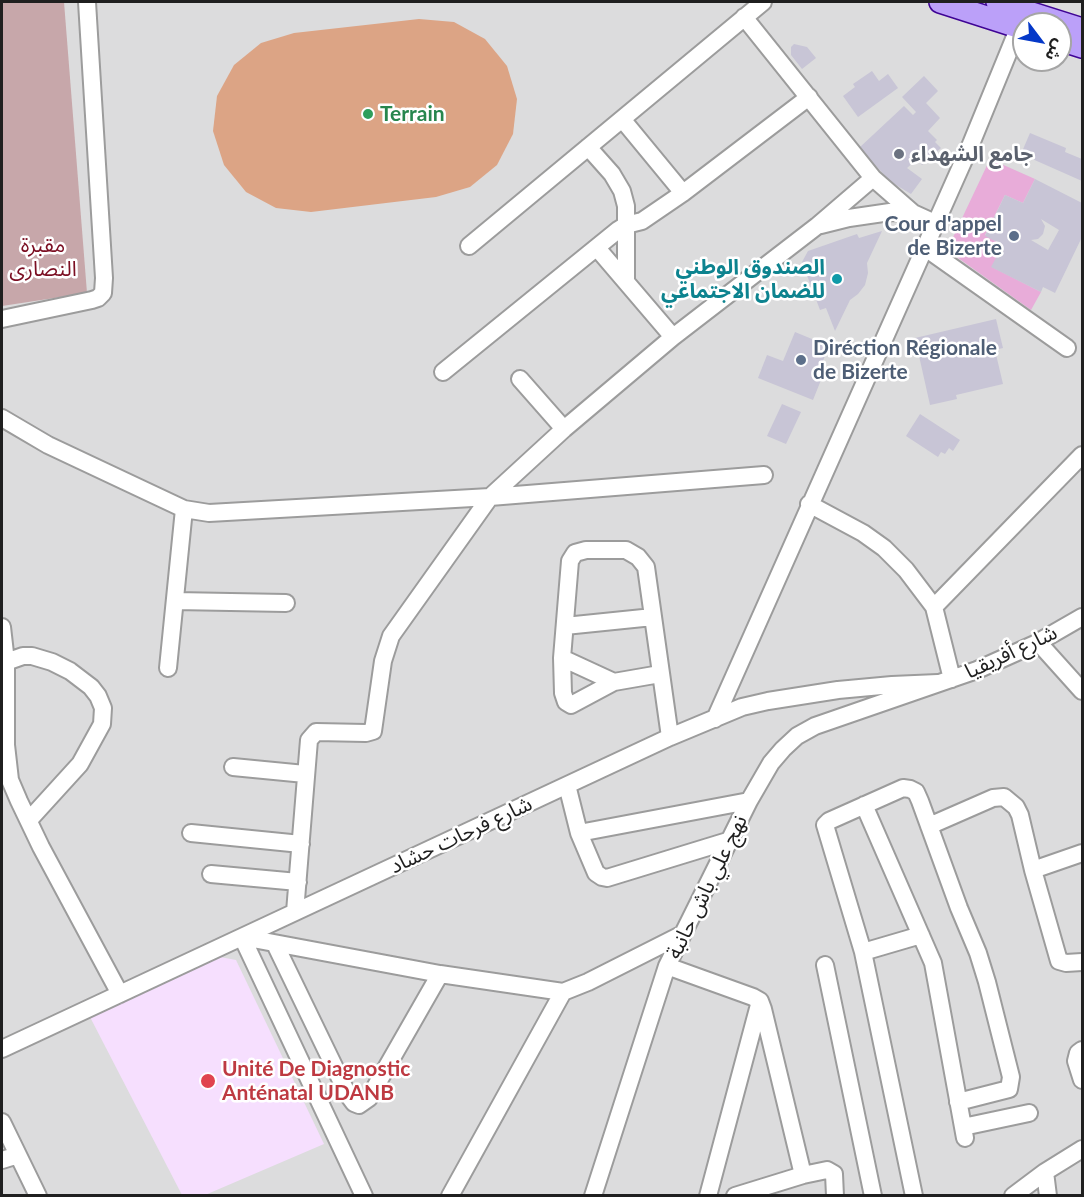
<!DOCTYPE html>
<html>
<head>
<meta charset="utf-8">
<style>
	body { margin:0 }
	#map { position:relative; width:1084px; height:1197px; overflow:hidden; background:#e9e5ef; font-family:Lato,"Noto Sans Arabic",sans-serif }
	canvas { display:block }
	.frame { position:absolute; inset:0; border:3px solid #1f1f1f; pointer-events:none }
	.north { position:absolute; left:1012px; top:12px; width:60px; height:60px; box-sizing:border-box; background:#fff; border:2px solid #a5a5a5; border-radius:50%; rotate:122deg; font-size:16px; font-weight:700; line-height:24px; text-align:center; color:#1f1f1f }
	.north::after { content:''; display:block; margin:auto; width:21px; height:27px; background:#0538c8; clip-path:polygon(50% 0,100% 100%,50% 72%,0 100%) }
</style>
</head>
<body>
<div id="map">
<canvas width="1084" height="1197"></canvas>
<div class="frame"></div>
<div class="north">ش</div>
</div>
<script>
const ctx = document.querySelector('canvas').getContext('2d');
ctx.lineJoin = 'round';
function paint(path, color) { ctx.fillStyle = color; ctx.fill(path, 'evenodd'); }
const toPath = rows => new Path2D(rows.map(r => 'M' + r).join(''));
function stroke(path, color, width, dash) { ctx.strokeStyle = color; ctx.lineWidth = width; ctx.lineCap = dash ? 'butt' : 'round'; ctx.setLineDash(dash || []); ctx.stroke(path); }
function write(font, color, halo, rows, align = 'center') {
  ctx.font = font + ' Lato,"Noto Sans Arabic",sans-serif'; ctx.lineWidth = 5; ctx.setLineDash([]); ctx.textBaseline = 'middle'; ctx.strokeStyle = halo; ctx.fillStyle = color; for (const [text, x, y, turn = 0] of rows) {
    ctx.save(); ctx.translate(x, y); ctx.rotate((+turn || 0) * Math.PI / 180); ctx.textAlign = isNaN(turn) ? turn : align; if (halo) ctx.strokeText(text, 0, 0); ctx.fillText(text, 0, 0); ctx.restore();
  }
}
paint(toPath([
	[2,2,1082,2,1082,1195,2,1195],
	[1024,24,1060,24,1060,60,1024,60]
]), '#dcdcdd');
paint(toPath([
	[220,957,236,960,324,1144,205,1195,182,1195,90,1017]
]), '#f6dffe');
paint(toPath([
	[990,159,1035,179,1023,203,1005,195,985,235,1003,245,992,267,1041,292,1031,310,947,250]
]), '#e8acd9');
paint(toPath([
	[2,2,64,2,87,293,2,306]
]), '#c7a7aa');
paint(toPath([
	[419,19,454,22,485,39,507,66,517,99,513,134,497,165,470,187,436,197,311,212,276,208,246,192,224,165,213,131,217,96,234,65,261,43,294,33]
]), '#dca485');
paint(toPath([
	[794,44,807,47,816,58,802,69,791,55,791,47],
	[872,71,879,81,888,74,898,88,858,117,843,96,855,87,853,84],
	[924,76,938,91,926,103,940,118,928,131,937,140,935,142,941,148,922,165,917,159,907,168,922,179,911,194,891,182,859,148,904,106,913,115,916,112,902,97],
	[1030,133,1066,148,1065,152,1082,159,1082,181,1021,154],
	[1035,179,1082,203,1082,237,1055,293,1043,287,1041,292,991,267,1003,245,985,236,1005,195,1023,203],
	[1041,219,1059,230,1048,250,1031,240,1038,239,1043,234,1045,226],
	[882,231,867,263,868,273,865,285,858,294,850,300,835,331,826,308,820,310,802,262,808,251,857,234,859,238],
	[996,319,1003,348,995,350,1003,384,956,395,957,399,930,405,915,338],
	[795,332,829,346,818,373,823,375,813,400,758,378,767,355,783,361],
	[782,404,801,412,786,444,767,436],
	[920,414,960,440,953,451,949,448,945,454,941,452,938,457,906,436]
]), '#c8c5d6');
const minor = toPath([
	[744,17,873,178,913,213,935,223],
	[622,119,683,193],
	[588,147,612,174,622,191,626,206,626,281],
	[821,225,849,218,890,212,913,213],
	[469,246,763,2],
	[924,247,1067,348],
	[597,248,673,337],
	[2,319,92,300,98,298,103,293,104,278,87,2],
	[443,372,618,230,626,225,642,221,683,193,809,97],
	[520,379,564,429],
	[2,418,48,445,184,509,209,513,490,497,764,475],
	[809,504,863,533,884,548,906,570,934,607,952,679],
	[175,601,286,603],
	[934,607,1082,455],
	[565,626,653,617],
	[2,627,6,662,6,745,10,780,19,801,41,847,120,994],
	[1038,642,1082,691],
	[562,658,614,682],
	[6,662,23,656,32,656,52,662,70,671,91,687,98,696,103,708,102,724,80,764,29,820],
	[168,668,184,509],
	[660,674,614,682,571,705,566,702,563,693,562,658,570,561,575,553,586,550,626,550,638,557,646,567,670,737],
	[715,719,971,144,1023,17],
	[233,767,305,774],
	[567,785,579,833,596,873,602,877,607,878,731,840],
	[864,805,933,963,965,1138],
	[929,826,993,798,1004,797,1016,807,1020,815,1033,870],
	[191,833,301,844],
	[579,833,749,801],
	[1082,853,1033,870,1059,961,1066,963,1082,962],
	[211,874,298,882],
	[295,912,309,740,316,732,366,733,373,731,383,661,391,636,490,497,564,429,673,337,817,226,873,178],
	[242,937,440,974,563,992,588,982,681,935],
	[242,937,364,1196],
	[275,944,348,1095,354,1103,359,1105,369,1098,440,974],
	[863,952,921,935],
	[825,965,873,1196],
	[667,966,753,997,760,1001,763,1009,803,1175],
	[2,1049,670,737,742,707,768,701,838,690,892,685,938,683],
	[1082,1050,1078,1053,1076,1061,1082,1080],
	[2,1122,38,1196],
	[963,1127,1029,1113],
	[2,1160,18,1155],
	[1045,1172,1048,1196],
	[450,1196,563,992],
	[593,1196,667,966,749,801,771,763,783,749,797,736,815,726,977,670,1035,644,1082,617],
	[708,1196,760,1001],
	[735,1196,803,1175,827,1170,834,1174,835,1196],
	[914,1196,863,952,825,825,829,821,903,788,910,789,916,792,920,801,959,908,978,953,987,982,1011,1077,1009,1089,958,1102],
	[1013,1196,1045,1172,1082,1149]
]);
const major = toPath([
	[940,2,1024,29],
	[997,2,1082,29],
	[1060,40,1082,47]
]);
stroke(minor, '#9c9c9c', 20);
stroke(major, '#3f0495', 24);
stroke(minor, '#fff', 16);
stroke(major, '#bba0f9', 21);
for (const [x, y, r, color] of [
	[368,114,6,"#2e9e5b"],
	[899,154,6,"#6b7280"],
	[1014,236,6,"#5c6f8a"],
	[837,279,6,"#0f9aa8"],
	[801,360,6,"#5c6f8a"],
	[208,1081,8,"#e0444e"]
]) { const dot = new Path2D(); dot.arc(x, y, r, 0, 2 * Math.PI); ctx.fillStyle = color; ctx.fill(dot); stroke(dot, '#fff', 2); }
write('bold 21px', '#27864d', '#fff', [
	["Terrain",380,114]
], 'left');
write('bold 21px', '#5b616d', '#fff', [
	["جامع الشهداء",911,154]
], 'left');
write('bold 21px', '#4e5e75', '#fff', [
	["Cour d'appel",1002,224],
	["de Bizerte",1002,248],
	["Diréction Régionale",813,348,"left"],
	["de Bizerte",813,372,"left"]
], 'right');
write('21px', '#7b0e22', '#fff', [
	["مقبرة",43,245],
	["النصارى",43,269]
]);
write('bold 21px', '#0d838f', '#fff', [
	["الصندوق الوطني",825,267],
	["للضمان الاجتماعي",825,291]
], 'right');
write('21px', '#1f1f1f', '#fff', [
	["شارع أفريقيا",1011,652,-25],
	["شارع فرحات حشاد",461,835,-25],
	["نهج علي باش حانبة",707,887,-64]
]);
write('bold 21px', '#be3a42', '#fff', [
	["Unité De Diagnostic",222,1069],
	["Anténatal UDANB",222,1093]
], 'left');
</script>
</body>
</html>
